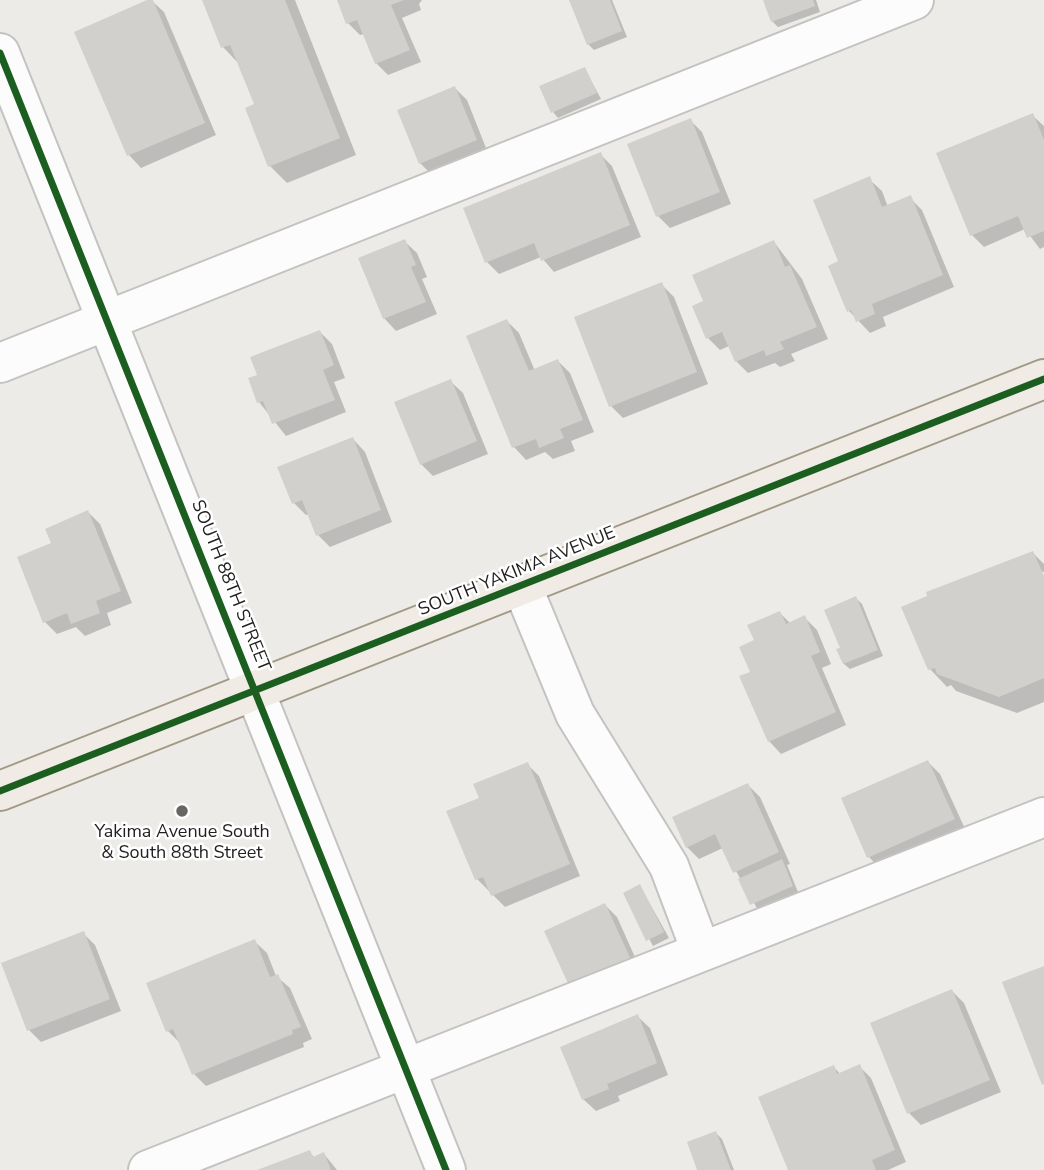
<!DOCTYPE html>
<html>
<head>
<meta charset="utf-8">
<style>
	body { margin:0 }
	canvas { display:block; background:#edebe8 }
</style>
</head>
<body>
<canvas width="1044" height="1170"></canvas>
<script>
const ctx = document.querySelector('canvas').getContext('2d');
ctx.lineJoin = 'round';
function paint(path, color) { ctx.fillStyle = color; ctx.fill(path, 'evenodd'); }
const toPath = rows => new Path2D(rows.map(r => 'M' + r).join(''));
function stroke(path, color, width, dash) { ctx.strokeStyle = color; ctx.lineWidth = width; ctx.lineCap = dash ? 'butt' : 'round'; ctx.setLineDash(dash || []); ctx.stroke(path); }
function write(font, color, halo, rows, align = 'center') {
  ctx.font = font + ' "Nunito Sans",sans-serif'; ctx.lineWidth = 5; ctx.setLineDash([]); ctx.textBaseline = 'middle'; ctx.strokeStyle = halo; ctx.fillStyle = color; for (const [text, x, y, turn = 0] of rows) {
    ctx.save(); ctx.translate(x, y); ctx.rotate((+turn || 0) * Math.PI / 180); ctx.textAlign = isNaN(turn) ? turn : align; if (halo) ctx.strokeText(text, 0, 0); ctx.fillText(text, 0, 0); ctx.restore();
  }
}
paint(toPath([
	[151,0,164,12,216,135,141,168,129,155,76,33],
	[204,0,295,0,356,155,287,183,270,166,257,105,240,65,223,47],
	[338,0,422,0,419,4,421,10,402,18,421,62,388,75,376,63,364,34,360,35,348,23],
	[570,0,612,0,627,37,594,50,588,44],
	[765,0,816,0,820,12,778,27,772,21],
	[585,69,601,99,558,118,553,112],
	[455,88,467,100,488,153,432,175,420,163],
	[1032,115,1044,126,1044,247,1040,249,1025,229,984,247,972,235],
	[690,120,702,132,731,204,670,228,658,216],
	[600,154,612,166,641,237,554,272,541,257,499,274,487,262],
	[869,179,882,191,888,207,910,198,922,210,954,287,883,317,886,326,870,333,849,311,840,262],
	[404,241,417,253,427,277,422,279,437,314,396,331,384,318],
	[774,242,802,279,828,339,791,354,795,361,780,367,775,363,748,373,736,361,729,346,720,350,708,338,706,302],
	[661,284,674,297,708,384,623,418,611,406],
	[507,321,519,333,535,371,558,361,570,373,594,432,571,441,575,451,553,459,545,452,526,460,514,447],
	[320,332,332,344,345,378,334,382,346,412,286,436,259,402,259,376],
	[450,381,463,393,488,454,433,476,421,464],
	[353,439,365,452,392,522,330,547,318,535,310,514,306,515,294,503,280,468],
	[88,512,100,524,132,603,107,613,111,625,85,636,76,627,57,634,45,622,53,544],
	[1033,553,1044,564,1044,572,1040,571,1044,581,1044,702,1017,713,956,691,951,685,947,687,930,669],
	[856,598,862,604,883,656,850,669,844,664,842,649],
	[780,613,791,624,805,618,817,630,831,664,822,668,846,725,781,754,769,741,753,673,756,641],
	[928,762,940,774,966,831,881,870,869,857,843,799],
	[527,764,539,776,580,876,505,907,477,879,481,799],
	[748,785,760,797,790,864,787,865,798,892,758,910,723,848,699,859,687,847],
	[640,886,669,938,653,946,625,894],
	[605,905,617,917,643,975,584,1001],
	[83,933,95,945,121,1011,41,1042,29,1030],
	[254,941,267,953,276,976,290,988,312,1039,303,1043,304,1047,206,1086,194,1074,180,1043,168,1031],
	[952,991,964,1003,1001,1092,921,1125,909,1113],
	[637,1016,650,1028,668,1075,618,1096,620,1101,596,1111,583,1099],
	[859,1066,871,1078,906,1162,888,1170,790,1170,834,1067,840,1074],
	[716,1133,722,1139,734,1170,699,1170],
	[309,1152,315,1158,324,1154,337,1170,261,1170]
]), '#0003');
paint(toPath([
	[147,0,153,0,205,123,127,156,74,32],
	[202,0,285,0,340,138,268,167,245,108,254,104,230,45,221,48],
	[337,0,404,0,391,5,410,50,375,64,357,20,346,24],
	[569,0,610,0,622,31,587,45],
	[763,0,813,0,815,6,771,22],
	[585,67,597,93,551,113,539,86],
	[455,86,477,140,419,164,397,110],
	[1033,113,1044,140,1044,231,1027,238,1018,216,970,236,936,153],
	[691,118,720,192,656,217,627,144],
	[601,152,630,225,541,261,534,243,485,263,463,208],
	[870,176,882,207,911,195,943,275,872,304,875,314,856,322,851,310,847,312,828,266,838,261,813,200],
	[405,239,416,265,411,267,426,302,383,319,358,258],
	[774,240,785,267,790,265,817,327,780,342,784,349,766,356,764,350,735,362,722,332,706,339,692,306,703,301,692,275],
	[662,282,697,372,609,407,574,317],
	[507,319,529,371,558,359,583,420,560,429,564,438,539,448,536,439,512,448,466,336],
	[320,330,334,365,323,370,335,400,272,424,263,401,257,403,248,378,257,375,250,357],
	[451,379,477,441,420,465,394,402],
	[353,437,381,510,316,536,302,500,292,504,277,467],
	[88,510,121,591,96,601,100,613,71,624,67,613,43,623,17,557,51,543,45,529],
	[1033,551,1044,576,1044,678,999,697,937,674,935,668,928,670,901,607,927,596,926,592],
	[856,596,878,650,843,664,836,649,840,648,824,610],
	[780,611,786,624,805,615,820,652,811,656,836,712,768,742,739,676,750,672,739,647,754,640,747,625],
	[928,760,955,819,867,858,841,798],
	[528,762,570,864,491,896,483,877,475,880,446,811,479,798,473,784],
	[748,783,779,852,733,873,715,834,686,848,672,817],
	[782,859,793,886,750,905,738,879],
	[640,884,664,932,646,941,623,893],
	[605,903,632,962,571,990,544,931],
	[84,931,110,999,27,1031,1,963],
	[255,939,270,977,278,974,301,1027,292,1030,293,1034,192,1075,173,1029,166,1032,146,983],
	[1044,966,1044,1084,1042,1085,1002,982],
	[952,989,990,1080,907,1114,870,1023],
	[638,1014,657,1063,607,1084,609,1089,582,1100,560,1047],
	[860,1064,895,1150,872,1160,876,1170,788,1170,758,1097,834,1065,837,1074],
	[716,1131,731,1170,697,1170,687,1142],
	[310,1150,313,1157,324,1152,331,1170,257,1170]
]), '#d2d0cd');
const minor = toPath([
	[0,53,446,1170],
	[0,363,914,0],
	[522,586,575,714,669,866,701,951],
	[148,1170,1044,817]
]);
const major = toPath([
	[0,791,1044,379]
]);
stroke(minor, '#c4c3c2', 42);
stroke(major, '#a29a86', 42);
stroke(minor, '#fcfcfc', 38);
stroke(major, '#f0ece5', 38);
stroke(toPath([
	[0,53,446,1170],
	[0,791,1044,379]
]), '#1b5e20', 7);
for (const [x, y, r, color] of [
	[182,811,7,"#676665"]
]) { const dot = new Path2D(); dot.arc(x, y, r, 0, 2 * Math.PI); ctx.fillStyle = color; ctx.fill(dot); stroke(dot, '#fff', 2.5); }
write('18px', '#1f1f1f', '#fff', [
	["SOUTH YAKIMA AVENUE",517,572,-22],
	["SOUTH 88TH STREET",230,586,68]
]);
write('18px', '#1f1f1f', '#fff', [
	["Yakima Avenue South",182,833],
	["& South 88th Street",182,854]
]);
</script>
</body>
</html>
